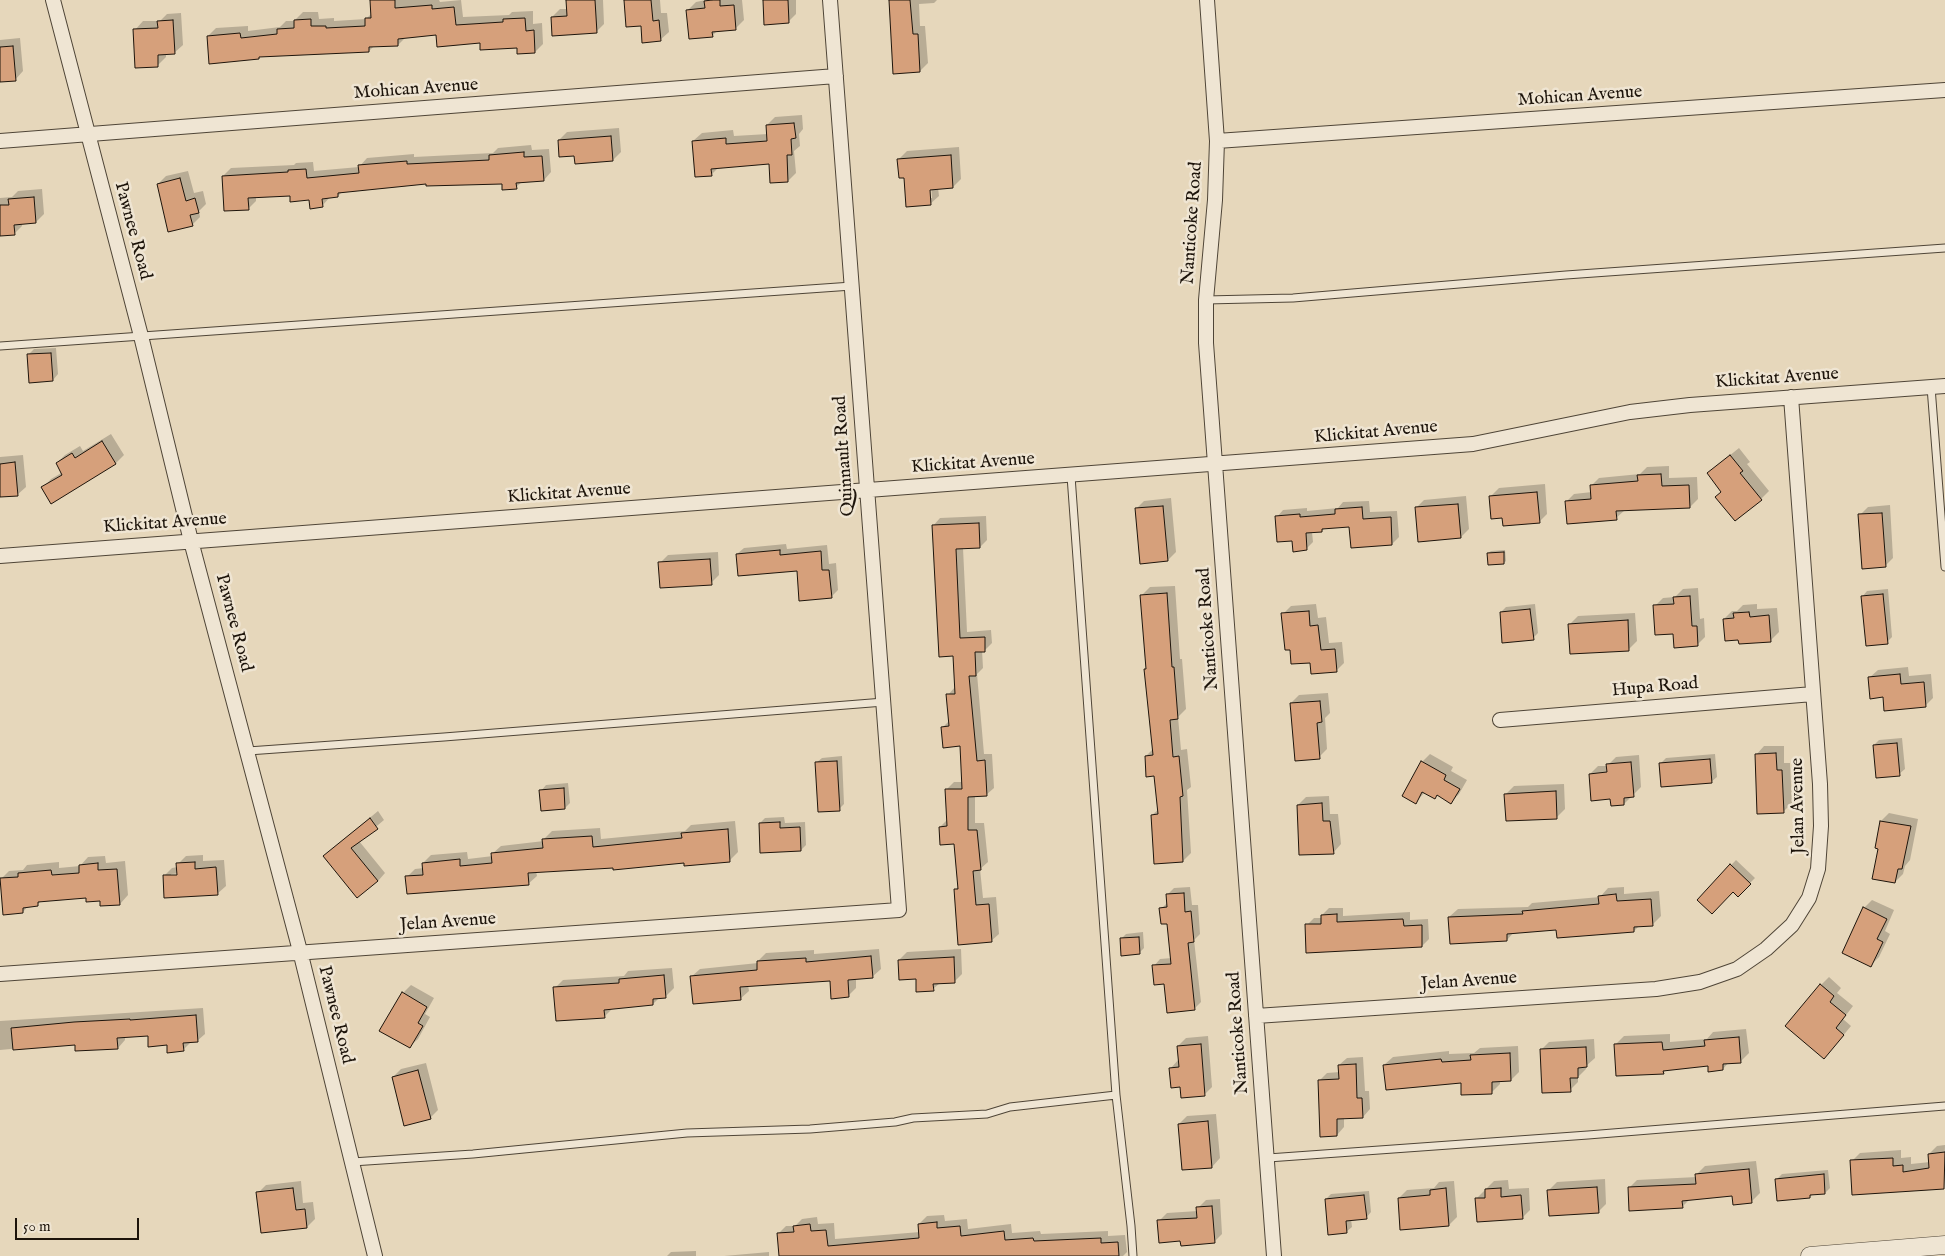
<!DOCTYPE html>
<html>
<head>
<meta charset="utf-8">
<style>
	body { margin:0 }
	#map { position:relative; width:1945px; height:1256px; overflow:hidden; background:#e6d7bb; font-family:"IM FELL English",serif }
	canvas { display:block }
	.scale { position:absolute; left:15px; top:1218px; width:124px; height:22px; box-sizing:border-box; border:2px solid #1d140b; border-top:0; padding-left:6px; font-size:15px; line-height:18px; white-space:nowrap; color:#1d140b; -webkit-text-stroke:4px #efe5d3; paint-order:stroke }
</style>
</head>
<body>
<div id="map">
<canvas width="1945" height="1256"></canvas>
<div class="scale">50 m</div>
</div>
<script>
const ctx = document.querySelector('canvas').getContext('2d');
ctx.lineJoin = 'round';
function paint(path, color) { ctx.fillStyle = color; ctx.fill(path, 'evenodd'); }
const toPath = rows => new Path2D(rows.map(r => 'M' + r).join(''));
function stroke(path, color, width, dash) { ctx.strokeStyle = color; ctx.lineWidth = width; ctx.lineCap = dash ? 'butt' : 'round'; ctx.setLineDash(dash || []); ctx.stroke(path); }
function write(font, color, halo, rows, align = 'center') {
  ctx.font = font + ' "IM FELL English",serif'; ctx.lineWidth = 5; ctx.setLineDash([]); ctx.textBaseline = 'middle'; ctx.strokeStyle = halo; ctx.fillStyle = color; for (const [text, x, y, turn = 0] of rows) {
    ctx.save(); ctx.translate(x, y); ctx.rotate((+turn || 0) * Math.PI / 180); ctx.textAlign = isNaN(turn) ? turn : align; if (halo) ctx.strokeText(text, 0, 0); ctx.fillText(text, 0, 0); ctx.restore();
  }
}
paint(toPath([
	[371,0,439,0,440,2,461,0,463,17,509,15,512,12,533,11,533,24,542,23,543,44,535,52,518,47,437,34,406,37,398,45,374,46,369,51,261,55,259,58,208,36,216,28,248,26,248,31,280,27,286,21,294,21,303,12,318,12,319,19,334,18,334,21,366,19,372,13],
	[567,0,603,0,604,24,596,32,552,17,560,9,568,9],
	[625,0,660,0,661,13,667,13,669,32,660,40,642,24],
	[706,0,742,0,744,20,736,28,718,30,712,36,688,10,696,2],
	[764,0,796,0,796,14,788,22],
	[889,0,937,0,934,3,919,4,920,26,925,26,928,63,920,71],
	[181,13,183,45,174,53,166,54,166,57,158,65,135,30,143,21,160,21,167,14],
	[20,38,23,71,15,80,0,81,0,40],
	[802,115,803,129,799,134,800,146,794,151,796,173,788,181,770,163,719,167,711,175,693,141,702,133,733,130,734,136,768,134,767,125,775,117],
	[619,128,621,152,613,160,575,154,559,140,567,132],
	[531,145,532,150,549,149,551,172,544,180,522,182,516,187,503,183,427,183,343,191,338,196,330,197,322,206,310,198,291,195,256,196,256,201,248,209,223,176,231,168,294,165,296,163,313,162,314,171,359,167,367,158,414,154,414,157,493,153,498,148],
	[959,147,961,179,953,187,938,188,939,196,930,204,905,176,899,159,907,151],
	[931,183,932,198,929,198,928,184],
	[188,171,194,193,203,191,206,204,199,211,200,217,192,225,158,184,166,176],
	[42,189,44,214,36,222,22,223,22,226,14,234,0,235,0,198,12,197,18,191],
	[56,348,58,374,53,380,28,355,34,349],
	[111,434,124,455,116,463,52,502,43,488,51,479,63,472,57,463,65,455,80,446,83,451],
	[1739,448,1750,462,1747,464,1769,491,1761,499,1723,491,1708,473],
	[23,455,26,487,17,495,0,496,0,457],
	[1669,466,1669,478,1697,477,1698,499,1690,507,1625,510,1616,518,1566,502,1574,494,1592,492,1591,486,1599,478,1640,474,1647,467],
	[1545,484,1547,514,1539,522,1491,496,1499,488],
	[1466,496,1469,529,1461,537,1416,508,1424,500],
	[1171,498,1176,552,1168,560,1136,509,1144,501],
	[1369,501,1370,512,1397,511,1399,537,1392,544,1351,525,1326,527,1322,531,1312,532,1313,542,1306,549,1294,539,1277,517,1283,510,1307,508,1307,511,1338,508,1343,502],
	[1890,505,1893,558,1885,566,1860,515,1868,507],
	[986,516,987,540,980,547,963,548,967,632,991,630,992,643,985,650,982,650,983,668,977,674,984,754,992,754,994,788,986,795,975,796,975,823,984,823,988,862,980,869,983,898,996,897,999,934,991,941,955,890,959,886,955,843,940,827,948,819,946,790,954,782,962,782,961,745,943,727,950,720,948,695,955,687,954,655,933,526,940,518],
	[786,544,787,549,827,545,829,564,836,563,838,590,831,597,798,570,737,554,744,548],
	[1505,550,1506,561,1504,563,1488,553,1491,551],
	[718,552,719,575,711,583,660,563,668,555],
	[1175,586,1180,659,1182,659,1186,709,1178,717,1181,750,1187,749,1191,787,1187,790,1191,853,1183,861,1152,815,1159,809,1156,775,1146,756,1154,748,1145,670,1147,668,1142,595,1150,587],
	[1698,588,1700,619,1704,618,1705,637,1697,645,1674,632,1655,606,1663,598,1675,597,1683,589],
	[1888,589,1892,637,1887,642,1862,597,1867,591],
	[1316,604,1318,618,1326,617,1329,643,1342,642,1344,663,1336,671,1311,661,1291,648,1283,614,1291,606],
	[1535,604,1538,633,1533,638,1501,612,1506,607],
	[1757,604,1757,609,1777,608,1779,632,1771,640,1724,619,1732,611,1737,611,1743,605],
	[1635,613,1637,641,1629,649,1570,624,1578,616],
	[1908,667,1909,676,1931,674,1933,698,1925,706,1884,696,1869,678,1878,670],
	[1328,693,1330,713,1325,718,1327,749,1319,757,1291,703,1299,695],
	[1902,738,1905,769,1899,774,1874,745,1879,740],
	[1764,746,1784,746,1784,763,1790,763,1792,803,1784,811,1756,755],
	[1430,754,1453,767,1451,771,1467,780,1459,794,1451,802,1438,794,1425,792,1416,802,1422,762],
	[1715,754,1717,777,1711,782,1661,763,1666,758],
	[1639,755,1641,787,1624,804,1612,798,1590,774,1598,766,1607,766,1616,757],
	[842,756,844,804,839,809,816,763,822,758],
	[568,783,570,803,565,808,541,791,546,785],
	[1564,784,1565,809,1557,817,1506,794,1514,786],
	[1329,796,1330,814,1338,814,1341,844,1333,853,1298,805,1306,797],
	[378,811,384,820,359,841,385,873,378,881,324,856],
	[1889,813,1918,819,1910,860,1905,866,1903,874,1895,882,1879,848,1881,821],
	[784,817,785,823,805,822,806,845,801,850,760,823,765,818],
	[735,821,738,852,729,861,536,871,537,876,528,884,407,877,415,869,424,868,423,863,431,855,467,852,468,859,493,856,492,854,501,846,544,841,544,839,552,831,600,828,601,839,685,831,691,825],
	[203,855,203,861,224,860,226,886,217,894,164,876,172,868,178,867,178,864,186,856],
	[183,873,183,876,171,876,171,874],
	[105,856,106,863,125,861,128,895,120,904,87,896,42,900,37,905,28,906,23,912,1,879,9,871,23,870,27,865,59,862,59,868,80,866,88,857],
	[1736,860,1755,878,1738,895,1733,890,1699,899],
	[1190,887,1192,905,1198,905,1200,934,1194,940,1201,1002,1194,1009,1165,983,1154,966,1160,959,1172,958,1169,922,1161,909,1168,902,1167,895,1174,888],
	[1624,887,1624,894,1659,891,1661,916,1652,925,1639,926,1634,931,1557,928,1514,932,1507,940,1449,917,1458,909,1528,907,1532,903,1600,897,1608,888],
	[1872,900,1894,910,1885,931,1890,934,1879,957,1871,965,1864,908],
	[1329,908,1343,908,1343,916,1410,912,1410,920,1428,919,1429,939,1422,946,1307,925,1314,918,1322,918,1322,915],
	[1143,932,1144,948,1139,953,1121,939,1126,934],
	[879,949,881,969,872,977,856,978,856,988,848,996,831,980,748,985,749,991,740,999,691,977,700,969,758,963,758,961,766,953,814,950,814,954],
	[961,949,962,974,954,982,940,983,933,989,917,977,899,960,907,952],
	[672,968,674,988,665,997,660,997,653,1004,612,1009,604,1017,555,988,563,980,624,976,628,971],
	[1829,977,1841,988,1837,993,1853,1006,1843,1019,1851,1026,1832,1049,1821,985],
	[411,985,434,998,425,1014,430,1017,418,1039,409,1047,403,993],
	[203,1008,205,1034,197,1041,191,1042,183,1050,149,1034,125,1036,125,1040,118,1048,76,1043,0,1050,0,1021],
	[1746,1029,1749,1053,1741,1061,1729,1062,1723,1069,1709,1065,1667,1069,1663,1073,1616,1044,1624,1036,1670,1034,1670,1042,1707,1039,1713,1032],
	[1208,1036,1212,1087,1204,1095,1181,1085,1171,1068,1179,1059,1178,1046,1186,1038],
	[1594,1039,1595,1058,1586,1066,1586,1069,1578,1077,1578,1082,1570,1090,1541,1050,1549,1042],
	[1518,1046,1519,1072,1511,1080,1500,1080,1500,1084,1492,1092,1462,1082,1384,1065,1393,1057,1449,1051,1449,1054,1474,1053,1480,1048],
	[1363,1057,1365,1091,1369,1091,1370,1109,1363,1117,1344,1118,1344,1127,1337,1135,1319,1081,1327,1073,1340,1072,1339,1065,1347,1058],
	[426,1063,438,1110,430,1118,393,1077,401,1069],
	[1216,1114,1220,1158,1212,1167,1179,1124,1187,1116],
	[1945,1145,1944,1188,1852,1161,1860,1153,1901,1150,1901,1158,1911,1157,1911,1164,1930,1162,1929,1154,1937,1146],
	[1756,1161,1760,1193,1751,1202,1733,1195,1690,1199,1682,1207,1629,1188,1637,1180,1697,1177,1697,1174,1705,1166],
	[1828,1170,1830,1188,1825,1193,1813,1194,1810,1197,1777,1179,1782,1174],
	[1605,1179,1606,1204,1598,1212,1549,1190,1557,1182],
	[1508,1180,1509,1189,1529,1188,1530,1210,1522,1218,1476,1199,1494,1181],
	[301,1181,303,1203,313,1202,315,1219,307,1227,258,1193,266,1185],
	[1454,1181,1457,1217,1449,1225,1399,1198,1407,1190,1434,1188,1439,1182],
	[1369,1191,1371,1212,1366,1218,1351,1219,1352,1227,1346,1232,1326,1199,1331,1194],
	[1220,1199,1222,1234,1214,1242,1182,1240,1159,1221,1167,1213,1198,1211,1198,1208,1206,1200],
	[944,1215,945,1221,967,1219,968,1229,1011,1224,1012,1233,1040,1231,1041,1234,1108,1231,1108,1236,1125,1235,1127,1252,1123,1256,780,1256,778,1234,786,1226,795,1226,802,1219,817,1217,818,1224,834,1223,835,1239,920,1232,919,1224,927,1216],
	[696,1251,696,1256,667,1256,671,1252],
	[769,1252,769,1256,724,1256]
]), '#0003');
const building = toPath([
	[370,0,395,0,395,8,432,5,432,9,454,7,456,25,503,22,503,19,525,18,526,31,534,30,535,53,517,54,517,48,480,50,480,43,437,47,436,35,398,39,398,46,369,47,369,52,259,57,259,59,209,64,207,36,240,33,241,38,277,34,277,29,294,28,294,20,311,19,311,26,326,26,326,28,365,26,365,18,371,18,370,0],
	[566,0,595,0,597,33,552,36,551,17,567,16,566,0],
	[624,0,651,0,653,21,659,20,661,41,642,43,641,26,626,27,624,0],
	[712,0,720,0,720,6,734,5,736,30,712,32,713,37,689,39,686,10,705,8,704,1,712,0],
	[763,0,788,0,789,23,764,25,763,0],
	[889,0,910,0,913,34,918,34,920,72,893,74,889,0],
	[173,20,175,54,158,55,158,67,135,68,133,29,158,28,157,21,173,20],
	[13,46,16,81,0,82,0,47,13,46],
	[794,123,796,138,791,139,792,155,787,155,788,182,770,183,769,164,711,169,712,176,695,177,692,141,726,138,726,144,767,141,766,125,794,123],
	[611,136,613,161,575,164,574,156,559,157,558,140,611,136],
	[524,152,524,157,542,156,544,181,516,183,517,189,502,190,502,184,426,186,426,184,338,193,338,197,322,199,323,207,310,209,309,200,290,202,290,196,248,198,249,210,224,211,222,176,288,172,288,170,306,169,307,178,359,173,358,165,407,161,407,164,489,160,489,155,524,152],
	[951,155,953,188,930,190,931,205,906,207,904,178,899,178,897,159,951,155],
	[180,178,186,201,195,198,199,213,190,215,193,226,168,232,157,184,180,178],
	[34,197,36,223,14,225,15,235,0,236,0,205,9,205,8,199,34,197],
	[51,353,53,381,29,383,27,354,51,353],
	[102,441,116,464,51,504,41,487,62,475,56,463,72,453,75,458,102,441],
	[1730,455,1743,471,1740,473,1762,500,1735,521,1715,497,1721,492,1707,473,1730,455],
	[15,462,18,496,0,497,0,464,15,462],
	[1661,474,1662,486,1689,485,1690,508,1616,511,1617,520,1567,524,1565,501,1591,499,1590,485,1638,481,1637,475,1661,474],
	[1537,492,1540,523,1503,526,1502,518,1491,519,1489,496,1537,492],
	[1458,504,1461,538,1418,542,1415,507,1458,504],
	[1163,506,1168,561,1140,564,1135,508,1163,506],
	[1362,507,1363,519,1391,517,1392,545,1351,548,1349,527,1322,529,1322,532,1306,533,1307,550,1293,552,1292,541,1277,542,1275,516,1300,514,1300,517,1335,514,1335,509,1362,507],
	[1882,513,1886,567,1862,569,1858,514,1882,513],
	[979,523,980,548,956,549,960,638,985,637,985,652,975,652,976,676,969,676,977,761,985,760,987,796,968,797,968,830,977,830,981,870,973,871,976,905,989,904,992,942,958,945,954,889,958,889,954,844,940,845,939,827,947,826,945,789,962,789,960,746,943,748,941,727,949,726,946,694,955,694,953,656,939,657,932,525,979,523],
	[780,550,780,555,821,551,822,570,829,570,832,598,799,601,797,571,738,576,736,554,780,550],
	[1504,552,1504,564,1488,565,1487,553,1504,552],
	[710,559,712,585,660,588,658,562,710,559],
	[1167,593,1172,667,1174,667,1178,719,1170,720,1173,757,1179,756,1183,796,1180,797,1183,862,1154,864,1151,815,1158,814,1154,776,1146,777,1145,756,1153,755,1144,669,1146,669,1140,595,1167,593],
	[1883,594,1888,644,1866,646,1861,596,1883,594],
	[1690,596,1692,626,1697,626,1698,646,1674,648,1673,634,1655,635,1653,605,1674,604,1673,597,1690,596],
	[1530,609,1534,640,1502,643,1500,612,1530,609],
	[1309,611,1310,626,1318,625,1321,650,1335,649,1337,672,1311,674,1310,663,1291,664,1290,650,1285,650,1281,613,1309,611],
	[1749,612,1750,617,1769,615,1771,642,1739,644,1738,640,1725,641,1723,619,1734,618,1733,613,1749,612],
	[1628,620,1629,651,1570,654,1568,624,1628,620],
	[1900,674,1901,684,1924,682,1926,707,1884,711,1883,697,1870,699,1868,677,1900,674],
	[1320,701,1322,722,1317,723,1320,759,1295,761,1290,703,1320,701],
	[1897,743,1900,776,1876,778,1873,745,1897,743],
	[1776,753,1777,770,1782,770,1784,813,1757,814,1755,754,1776,753],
	[1710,759,1712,783,1661,787,1659,763,1710,759],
	[837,761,840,811,818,812,815,762,837,761],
	[1421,761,1446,775,1444,780,1460,789,1451,804,1437,795,1435,799,1422,792,1416,804,1402,796,1421,761],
	[1631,762,1634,797,1624,798,1624,805,1611,806,1610,799,1591,801,1589,774,1607,772,1606,764,1631,762],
	[564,788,565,809,541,811,539,790,564,788],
	[1556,791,1557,819,1506,821,1504,794,1556,791],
	[1322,803,1323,821,1330,821,1334,854,1299,855,1297,805,1322,803],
	[370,818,378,829,351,848,378,881,357,898,323,856,370,818],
	[1880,821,1911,826,1902,869,1898,869,1895,883,1872,879,1878,849,1875,848,1880,821],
	[780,822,780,828,800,827,801,851,760,853,759,823,780,822],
	[728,829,730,862,684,866,684,863,613,870,613,868,528,873,529,885,407,894,405,876,423,875,422,863,460,859,460,866,492,863,491,853,543,848,542,839,592,836,593,847,682,838,681,833,728,829],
	[195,862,195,869,216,867,218,895,164,898,163,875,177,875,176,863,195,862],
	[98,863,98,870,117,869,120,905,100,906,100,901,86,902,86,898,38,902,38,906,23,908,23,913,3,915,0,878,18,877,18,873,51,870,52,875,79,873,79,865,98,863],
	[1730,864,1751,884,1738,897,1733,892,1712,914,1697,900,1730,864],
	[1184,893,1185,912,1191,911,1194,942,1188,943,1195,1010,1167,1013,1164,984,1154,985,1152,965,1171,964,1167,924,1161,924,1159,908,1167,907,1166,894,1184,893],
	[1616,894,1617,901,1651,899,1653,926,1634,927,1634,932,1557,938,1556,930,1507,934,1507,941,1450,944,1448,917,1523,914,1522,911,1599,904,1598,896,1616,894],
	[1863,907,1887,919,1877,939,1883,942,1871,967,1842,953,1863,907],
	[1337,914,1337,922,1403,919,1404,926,1422,925,1422,947,1306,953,1305,924,1321,924,1321,915,1337,914],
	[1139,937,1140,954,1121,956,1120,938,1139,937],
	[871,956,873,978,848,980,849,997,831,999,830,981,740,987,741,1000,693,1004,690,976,757,970,757,961,806,958,806,962,871,956],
	[954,957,955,983,933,984,934,991,916,992,916,979,899,980,898,960,954,957],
	[664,975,666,998,653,999,653,1005,604,1010,605,1018,556,1021,553,987,619,983,619,979,664,975],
	[1820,984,1834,996,1830,1002,1846,1015,1836,1028,1844,1035,1824,1059,1785,1026,1820,984],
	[402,992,427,1007,418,1023,423,1026,410,1048,379,1031,402,992],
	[196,1015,198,1042,183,1043,184,1051,167,1053,167,1045,148,1047,148,1036,117,1038,118,1049,75,1051,75,1045,13,1050,11,1028,74,1022,130,1019,130,1020,196,1015],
	[1739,1037,1741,1063,1723,1064,1723,1070,1708,1072,1708,1066,1663,1071,1664,1074,1616,1076,1614,1044,1662,1042,1663,1050,1705,1046,1704,1040,1739,1037],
	[1201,1044,1205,1096,1181,1098,1180,1087,1171,1088,1169,1068,1179,1067,1177,1046,1201,1044],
	[1586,1047,1587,1067,1578,1068,1578,1078,1570,1078,1571,1092,1542,1093,1540,1049,1586,1047],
	[1510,1053,1511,1081,1492,1082,1492,1094,1461,1095,1461,1083,1386,1090,1383,1065,1441,1059,1442,1062,1471,1060,1470,1055,1510,1053],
	[1356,1064,1357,1098,1362,1098,1363,1118,1337,1119,1337,1136,1320,1137,1318,1080,1339,1079,1338,1065,1356,1064],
	[418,1070,431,1119,404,1126,392,1077,418,1070],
	[1208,1121,1212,1168,1182,1170,1178,1124,1208,1121],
	[1945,1152,1944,1189,1852,1195,1850,1160,1893,1158,1893,1166,1903,1165,1903,1172,1929,1168,1928,1154,1945,1152],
	[1749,1169,1752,1203,1733,1205,1732,1196,1682,1201,1683,1208,1629,1211,1628,1187,1696,1184,1695,1174,1749,1169],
	[1824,1174,1825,1194,1810,1195,1810,1198,1777,1201,1775,1179,1824,1174],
	[1597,1187,1599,1213,1549,1216,1547,1190,1597,1187],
	[293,1188,296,1210,305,1209,307,1228,261,1233,256,1192,293,1188],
	[1446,1188,1449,1226,1400,1230,1398,1198,1430,1195,1430,1190,1446,1188],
	[1501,1188,1501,1197,1521,1195,1523,1219,1477,1222,1475,1198,1485,1198,1485,1189,1501,1188],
	[1364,1195,1367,1219,1346,1221,1347,1233,1328,1235,1325,1199,1364,1195],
	[1212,1206,1215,1243,1181,1246,1180,1241,1159,1243,1157,1220,1197,1218,1196,1207,1212,1206],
	[937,1222,937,1228,960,1226,961,1236,1004,1231,1005,1240,1033,1238,1034,1241,1101,1238,1101,1243,1118,1242,1119,1256,779,1256,777,1233,794,1232,793,1226,810,1224,811,1231,826,1230,828,1246,919,1238,918,1224,937,1222]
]);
paint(building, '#d6a07b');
stroke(building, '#1d140b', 1);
const service = toPath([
	[1206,300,1293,298,1566,275,1945,248],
	[0,346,852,286],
	[1931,387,1945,567],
	[1071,476,1116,1095],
	[248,751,444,737,884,702],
	[1268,1158,1588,1135,1945,1106],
	[352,1162,473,1154,687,1133,810,1129,895,1122,913,1118,987,1114,1010,1107,1116,1095,1131,1226,1133,1256]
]);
const minor = toPath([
	[53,0,141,336,191,541,300,951,375,1256],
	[1207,0,1217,141,1215,200,1206,300,1206,343,1274,1256],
	[0,141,836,76],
	[1217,141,1945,90],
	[0,556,1473,444,1630,412,1690,405,1945,386],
	[1500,720,1813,694],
	[0,974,899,910,830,0],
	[1256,1016,1656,989,1700,982,1737,969,1766,949,1792,925,1809,898,1818,869,1821,826,1820,784,1791,397]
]);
const tertiary = toPath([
	[1810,1256,1945,1245]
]);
stroke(service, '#4f4537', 9);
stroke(minor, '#4f4537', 16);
stroke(tertiary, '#4f4537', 19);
stroke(service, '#efe5d3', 7);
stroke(minor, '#efe5d3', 14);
stroke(tertiary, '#efe5d3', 18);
write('18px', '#1d140b', '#efe5d3', [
	["Mohican Avenue",416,90,-4],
	["Mohican Avenue",1580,97,-4],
	["Nanticoke Road",1193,223,-86],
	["Pawnee Road",132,231,75],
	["Klickitat Avenue",1777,379,-4],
	["Klickitat Avenue",1376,433,-5],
	["Quinnault Road",845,456,-94],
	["Klickitat Avenue",973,464,-4],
	["Klickitat Avenue",569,494,-4],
	["Klickitat Avenue",165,524,-4],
	["Pawnee Road",233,623,75],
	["Nanticoke Road",1209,629,-94],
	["Hupa Road",1655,688,-5],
	["Jelan Avenue",1799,806,-91],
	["Jelan Avenue",448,923,-4],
	["Jelan Avenue",1469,982,-4],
	["Pawnee Road",335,1015,76],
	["Nanticoke Road",1239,1033,-94]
]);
</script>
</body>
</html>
